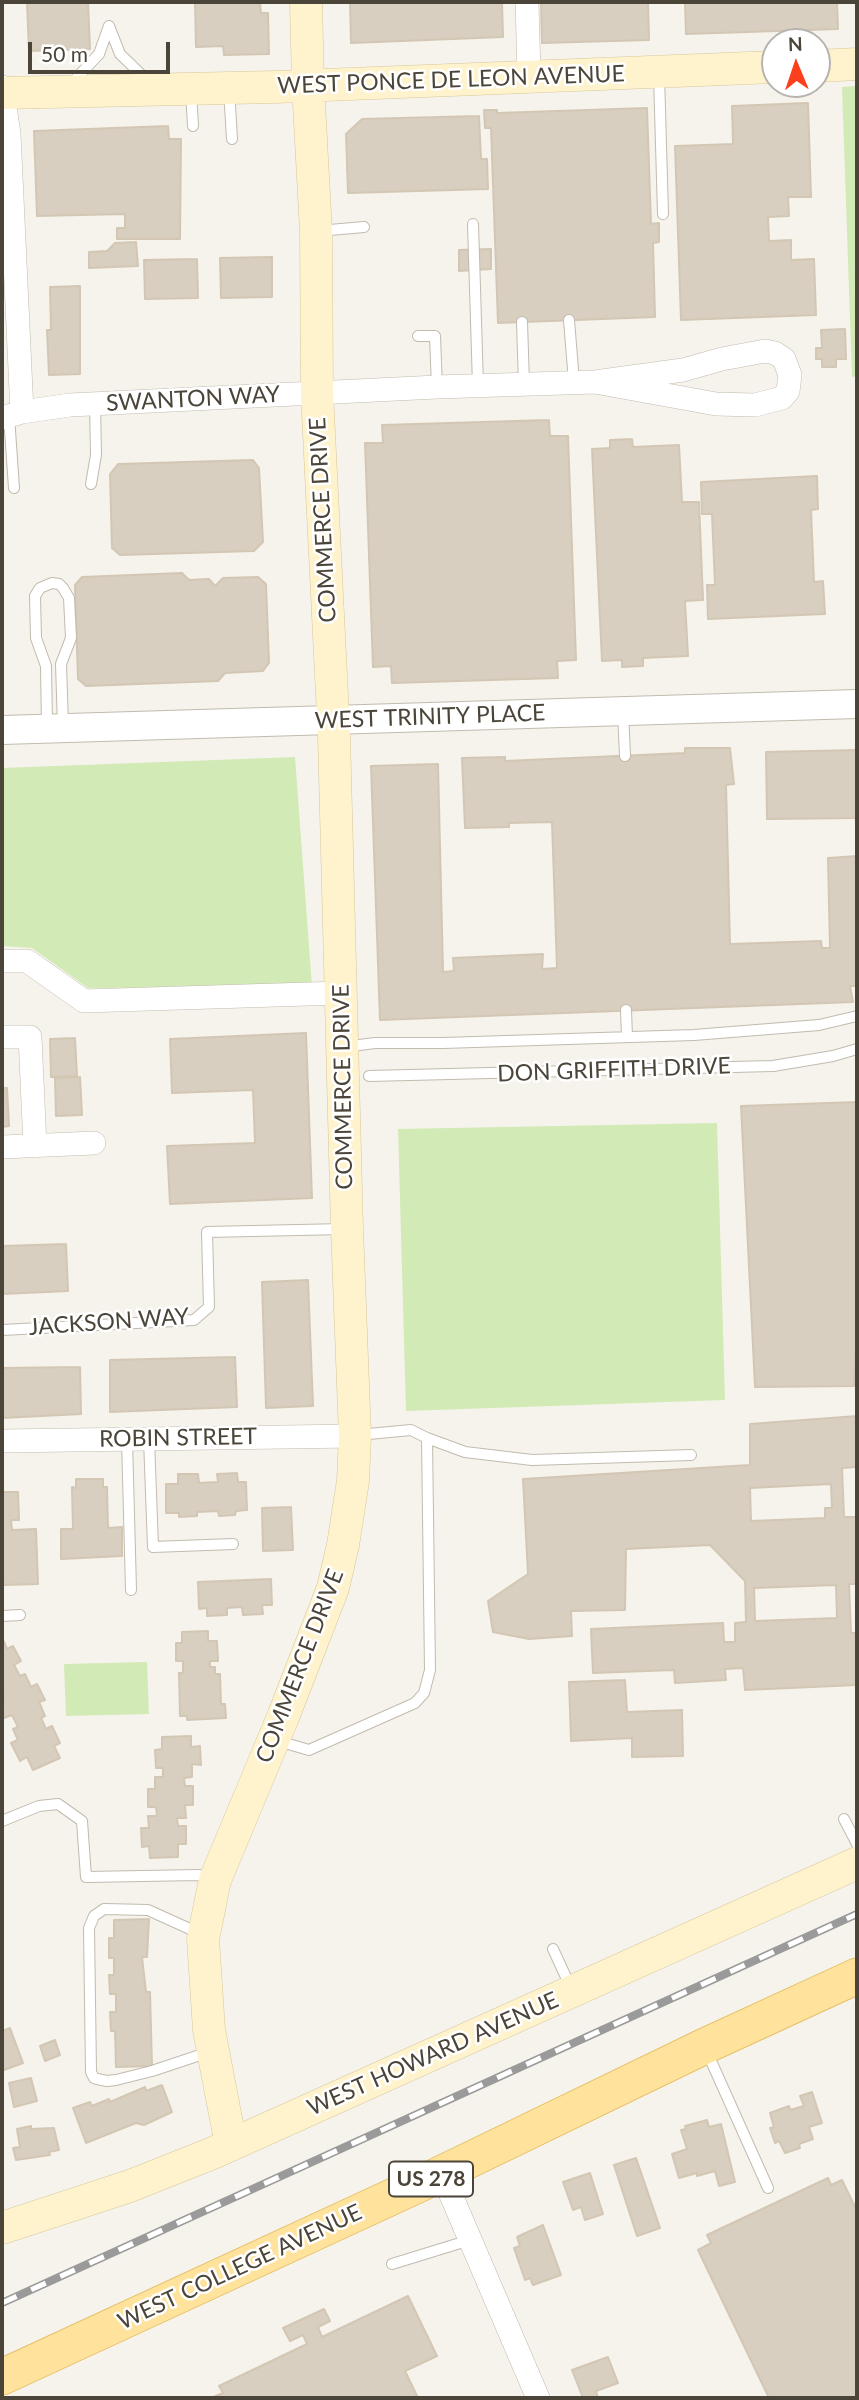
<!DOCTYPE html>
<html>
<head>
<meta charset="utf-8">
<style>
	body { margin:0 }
	#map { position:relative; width:859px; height:2400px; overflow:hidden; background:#f6f3ec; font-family:Lato,sans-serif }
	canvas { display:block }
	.frame { position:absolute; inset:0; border:4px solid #4b4439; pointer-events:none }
	.north { position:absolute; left:761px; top:28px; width:70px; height:70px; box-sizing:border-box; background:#fff; border:2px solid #b7b4b0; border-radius:50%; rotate:358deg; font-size:19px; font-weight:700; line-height:28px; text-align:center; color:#4b4439 }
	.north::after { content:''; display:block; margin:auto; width:24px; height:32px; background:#fc3f1d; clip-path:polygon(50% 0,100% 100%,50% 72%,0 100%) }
	.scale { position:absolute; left:28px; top:42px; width:142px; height:32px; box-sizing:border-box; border:4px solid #4b4439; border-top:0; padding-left:9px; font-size:21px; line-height:24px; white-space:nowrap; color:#4b4439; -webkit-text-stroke:5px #fff; paint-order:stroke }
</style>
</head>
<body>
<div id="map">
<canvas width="859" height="2400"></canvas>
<div class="frame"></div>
<div class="north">N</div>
<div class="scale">50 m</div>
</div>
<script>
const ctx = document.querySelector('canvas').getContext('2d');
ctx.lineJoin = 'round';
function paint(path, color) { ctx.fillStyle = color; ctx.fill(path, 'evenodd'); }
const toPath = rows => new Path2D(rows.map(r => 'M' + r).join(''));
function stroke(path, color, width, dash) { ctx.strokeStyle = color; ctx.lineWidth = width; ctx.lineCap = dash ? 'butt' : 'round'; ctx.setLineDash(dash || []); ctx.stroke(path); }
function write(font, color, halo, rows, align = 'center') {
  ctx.font = font + ' Lato,sans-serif'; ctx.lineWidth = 5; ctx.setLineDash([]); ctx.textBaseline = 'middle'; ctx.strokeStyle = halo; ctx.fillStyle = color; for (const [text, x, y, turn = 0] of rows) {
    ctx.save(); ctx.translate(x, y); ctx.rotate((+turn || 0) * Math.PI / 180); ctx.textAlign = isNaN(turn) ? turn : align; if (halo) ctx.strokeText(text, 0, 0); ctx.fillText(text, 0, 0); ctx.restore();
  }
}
paint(toPath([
	[857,86,857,376,852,377,842,87],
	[295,757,312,987,88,988,32,948,2,946,2,768],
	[717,1123,725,1400,406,1411,398,1129],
	[147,1662,149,1714,66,1716,64,1664]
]), '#d2eab5');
const building = toPath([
	[27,2,88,2,90,49,29,51,27,2],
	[195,2,260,2,261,13,268,13,269,54,224,55,223,46,196,47,195,2],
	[350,2,502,2,503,37,351,43,350,2],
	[541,2,648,2,649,40,542,43,541,2],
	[685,2,837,2,838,29,686,34,685,2],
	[808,103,811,197,788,197,789,216,768,217,769,241,791,240,791,260,814,259,816,315,681,320,675,146,733,144,732,106,808,103],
	[647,108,651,224,659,223,659,242,653,243,655,317,498,323,491,128,485,128,484,110,497,110,497,113,647,108],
	[479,116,481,159,487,159,488,189,348,193,346,134,362,119,479,116],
	[168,126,169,139,181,139,180,239,117,239,117,228,125,228,125,214,37,216,34,131,168,126],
	[136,242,138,266,89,268,89,252,107,251,115,243,136,242],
	[491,249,491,269,459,271,459,250,491,249],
	[272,257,272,297,221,298,220,258,272,257],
	[197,259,198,298,145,299,144,260,197,259],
	[80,286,80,374,49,375,47,330,51,330,50,287,80,286],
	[845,329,846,359,836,359,836,367,822,367,822,359,816,359,816,348,822,348,821,330,845,329],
	[549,420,550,436,568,436,576,660,557,661,558,678,392,683,391,666,373,667,365,443,383,443,382,425,549,420],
	[632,439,633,447,679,445,682,502,699,502,703,600,685,601,688,656,643,658,643,666,622,667,622,660,602,661,592,449,610,448,610,440,632,439],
	[253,460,259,468,263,542,254,551,120,555,112,548,110,474,118,464,253,460],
	[817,476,818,509,811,510,814,582,823,581,825,614,708,619,707,585,715,585,712,514,702,514,701,482,817,476],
	[182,573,189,580,209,579,215,586,223,578,258,577,266,584,269,663,263,671,225,673,218,681,86,686,78,679,75,585,82,577,182,573],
	[685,748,730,748,734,784,726,785,730,944,821,941,822,948,830,948,828,858,857,856,857,986,850,986,853,1002,380,1020,371,766,438,764,443,972,454,971,453,958,543,954,542,969,557,968,552,822,509,823,509,827,465,828,462,758,505,757,505,761,685,753,685,748],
	[857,750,857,818,767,819,766,752,857,750],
	[306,1033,312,1198,170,1204,167,1146,255,1143,253,1090,172,1093,170,1039,306,1033],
	[75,1038,77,1076,51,1077,50,1039,75,1038],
	[80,1077,82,1115,56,1116,55,1078,80,1077],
	[2,1088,7,1088,9,1126,2,1127,2,1088],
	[857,1102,857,1334,854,1386,755,1387,741,1106,857,1102],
	[66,1244,68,1291,2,1294,2,1246,66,1244],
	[308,1280,313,1406,266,1408,262,1282,308,1280],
	[235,1357,237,1407,110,1412,110,1360,235,1357],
	[80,1367,81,1414,2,1418,2,1368,80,1367],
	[857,1416,857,1467,842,1468,844,1517,856,1517,857,1520,857,1584,849,1584,851,1633,857,1633,857,1685,745,1690,743,1668,725,1669,726,1680,675,1683,674,1670,593,1673,591,1629,723,1623,724,1642,735,1642,735,1623,746,1622,745,1581,710,1545,626,1549,625,1610,571,1611,572,1636,529,1639,493,1632,488,1601,528,1574,523,1479,750,1465,750,1424,857,1416],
	[831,1484,832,1508,825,1508,825,1518,751,1521,750,1488,831,1484],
	[836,1585,837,1618,755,1621,754,1588,836,1585],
	[237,1473,238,1482,246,1482,247,1510,236,1511,235,1515,219,1516,218,1511,197,1512,197,1516,179,1517,179,1513,166,1513,166,1484,178,1484,178,1474,198,1474,199,1483,218,1482,217,1474,237,1473],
	[76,1479,103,1479,103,1487,107,1487,108,1528,122,1527,122,1556,61,1559,61,1529,73,1529,72,1487,76,1488,76,1479],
	[2,1492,18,1492,19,1520,11,1520,12,1530,36,1529,38,1584,2,1585,2,1492],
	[291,1507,293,1550,263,1551,262,1508,291,1507],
	[271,1579,272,1605,262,1605,263,1614,243,1615,242,1607,227,1608,227,1615,207,1616,207,1608,199,1609,198,1582,271,1579],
	[208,1631,208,1641,217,1641,218,1661,210,1661,210,1667,215,1667,215,1674,220,1674,221,1704,225,1704,226,1718,187,1720,187,1716,180,1716,179,1673,183,1673,183,1661,176,1661,176,1643,182,1643,182,1632,208,1631],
	[2,1637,7,1649,13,1646,21,1661,14,1665,20,1676,25,1674,31,1687,37,1684,45,1700,39,1702,45,1716,41,1718,46,1729,52,1726,60,1743,54,1746,60,1758,33,1770,27,1757,20,1761,11,1743,18,1740,13,1729,18,1727,12,1715,4,1718,2,1713,2,1699,4,1698,2,1694,2,1637],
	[625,1680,627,1712,682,1710,683,1756,632,1757,632,1738,571,1741,569,1682,625,1680],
	[191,1736,191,1747,200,1746,201,1765,192,1764,192,1777,184,1778,185,1786,193,1786,193,1805,185,1805,186,1818,177,1818,178,1826,186,1826,186,1844,178,1844,178,1857,150,1858,149,1846,142,1847,141,1828,149,1828,148,1816,157,1816,156,1807,148,1807,148,1789,155,1789,155,1777,163,1777,163,1768,156,1768,155,1750,162,1749,162,1737,191,1736],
	[149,1919,147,1957,142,1957,146,1992,150,1992,152,2066,116,2067,115,2031,111,2031,110,2012,116,2012,116,1994,110,1994,109,1975,114,1975,114,1958,109,1958,109,1938,114,1938,114,1920,149,1919],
	[10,2028,23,2063,4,2070,2,2065,2,2031,10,2028],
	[55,2040,60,2055,45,2061,40,2046,55,2040],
	[31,2078,37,2101,14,2107,9,2083,31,2078],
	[162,2085,172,2112,144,2125,136,2123,86,2143,73,2108,90,2102,92,2106,109,2099,110,2102,145,2087,146,2091,162,2085],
	[812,2092,822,2123,809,2127,813,2139,799,2144,800,2148,785,2153,779,2141,775,2143,770,2128,774,2127,770,2113,789,2106,790,2110,804,2106,800,2096,812,2092],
	[707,2120,709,2127,721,2124,735,2182,719,2186,715,2171,697,2176,697,2173,679,2178,672,2154,687,2149,681,2130,686,2129,685,2126,707,2120],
	[31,2126,31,2129,54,2128,59,2150,49,2152,50,2155,16,2160,13,2148,20,2147,17,2129,31,2126],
	[636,2158,660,2228,637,2236,614,2165,636,2158],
	[590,2173,603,2214,585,2220,581,2207,573,2210,563,2182,590,2173],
	[828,2178,831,2185,842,2180,857,2211,857,2398,769,2398,698,2250,711,2243,707,2235,828,2178],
	[543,2225,561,2275,533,2285,530,2278,525,2280,514,2248,520,2246,517,2237,543,2225],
	[408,2296,437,2356,405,2371,418,2398,211,2398,223,2393,219,2386,307,2344,303,2335,290,2341,283,2328,324,2309,330,2321,318,2327,322,2337,408,2296],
	[608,2357,618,2383,596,2391,598,2398,583,2398,572,2370,608,2357]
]);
paint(building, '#d8cfc1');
stroke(building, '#d3c7b4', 2);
const service = toPath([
	[109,26,120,54,150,83],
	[659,75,663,214],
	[71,84,99,54,109,26],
	[229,89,232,139],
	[191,92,193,126],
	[473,224,478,385],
	[318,231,364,227],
	[569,320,574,382],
	[522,322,524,384],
	[418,336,435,336,437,387],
	[9,416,14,488],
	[91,484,96,455,95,403],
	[623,712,625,756],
	[47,726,46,666,36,638,35,596,40,588,52,583,59,584,63,588,69,598,71,638,61,664,63,726],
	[626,1010,627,1037],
	[344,1047,375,1043,443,1043,694,1035,819,1025,857,1016],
	[369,1076,773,1066,833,1056,857,1049],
	[2,1330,194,1320,209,1307,207,1232,344,1229],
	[358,1435,411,1430,427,1438,465,1452,532,1460,691,1455],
	[127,1439,131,1590],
	[149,1439,153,1547,233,1544],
	[2,1616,20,1615],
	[278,1741,309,1750,415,1703,424,1693,430,1670,427,1438],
	[844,1819,857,1844],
	[2,1821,39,1806,58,1804,82,1821,86,1877,199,1875,211,1879],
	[201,1934,148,1910,104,1909,94,1916,89,1928,91,2072,94,2078,97,2079,107,2081,116,2080,152,2071,209,2052],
	[553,1949,571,1988],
	[707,2052,768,2188],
	[392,2264,470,2240]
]);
const minor = toPath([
	[527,2,529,76],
	[2,87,9,134,22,412],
	[2,418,22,412,70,405,437,387,595,382,683,370,722,359,765,351,775,353,784,359,790,375,788,391,782,398,755,405,716,404,595,382],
	[2,961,27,961,84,1001,341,993],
	[2,1037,30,1037,35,1146],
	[2,1147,94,1143],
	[2,1441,355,1436],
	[442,2174,538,2398]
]);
const tertiary = toPath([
	[2,730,857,704]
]);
const secondary = toPath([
	[817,66,857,64],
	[2,93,275,87,775,67],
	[231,2145,209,2030,203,1939,215,1880,283,1717,333,1588,343,1545,353,1481,355,1436,347,1229,334,736,317,393,316,232,308,85,306,2],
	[2,2228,130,2186,213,2153,857,1863]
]);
const primary = toPath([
	[2,2377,422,2183,705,2046,857,1976]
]);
stroke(service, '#c2bbae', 12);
stroke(minor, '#c2bbae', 24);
stroke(tertiary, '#c2bbae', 30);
stroke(secondary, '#d6c79b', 33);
stroke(primary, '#e6c16a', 37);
stroke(service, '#fff', 10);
stroke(minor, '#fff', 23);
stroke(tertiary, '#fff', 28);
stroke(secondary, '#fff3cd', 32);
stroke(primary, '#ffe39c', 35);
const rail = toPath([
	[2,2303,857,1914]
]);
stroke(rail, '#9a9a9a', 8);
stroke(rail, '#fff', 5, [16]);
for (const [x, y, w] of [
	[431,2179,84]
]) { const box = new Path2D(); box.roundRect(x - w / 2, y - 17.5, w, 35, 5); ctx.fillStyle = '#fff'; ctx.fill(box); stroke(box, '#4b4439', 2); }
write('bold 21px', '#4b4439', null, [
	["US 278",431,2179]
]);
write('23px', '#4b4439', '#fff', [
	["WEST PONCE DE LEON AVENUE",451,80,-2],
	["SWANTON WAY",193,399,-3],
	["COMMERCE DRIVE",323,520,-93],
	["WEST TRINITY PLACE",430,717,-2],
	["DON GRIFFITH DRIVE",614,1070,-2],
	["COMMERCE DRIVE",343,1087,-91],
	["JACKSON WAY",109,1322,-4],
	["ROBIN STREET",178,1438,-1],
	["COMMERCE DRIVE",300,1666,-69],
	["WEST HOWARD AVENUE",433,2054,-24],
	["WEST COLLEGE AVENUE",240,2267,-25]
]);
</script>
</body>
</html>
